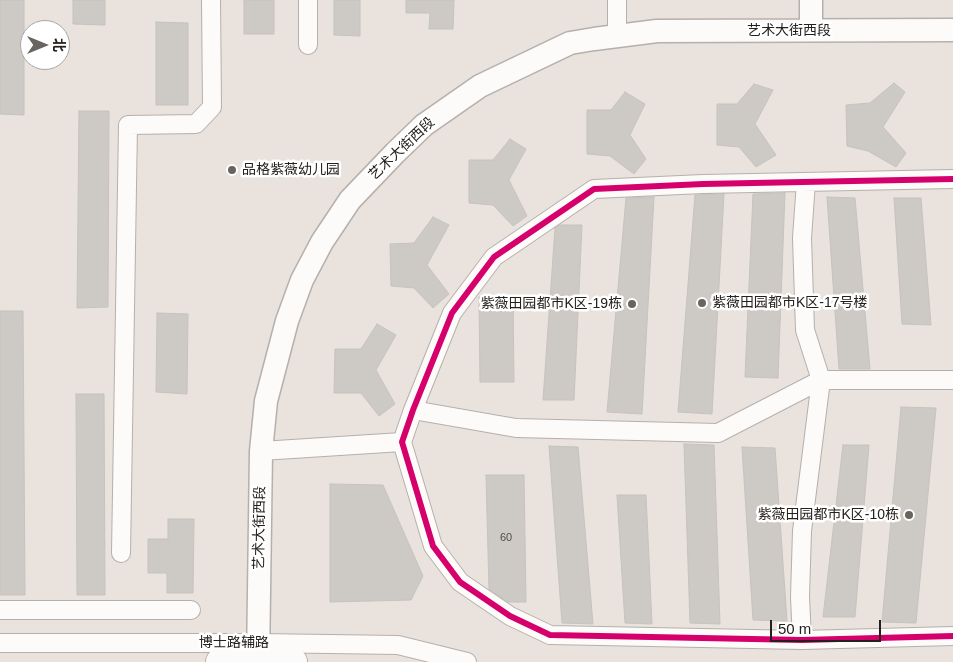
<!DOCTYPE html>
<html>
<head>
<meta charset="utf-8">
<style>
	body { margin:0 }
	#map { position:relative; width:953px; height:662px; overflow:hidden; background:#e9e2dd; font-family:Arial,"Noto Sans SC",sans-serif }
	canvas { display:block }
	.north { position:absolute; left:20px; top:20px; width:50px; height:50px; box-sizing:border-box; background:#fff; border:1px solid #a8a6a4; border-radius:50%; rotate:90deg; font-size:14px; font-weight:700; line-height:20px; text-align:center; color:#25201c }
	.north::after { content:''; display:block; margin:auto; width:18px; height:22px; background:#6a6460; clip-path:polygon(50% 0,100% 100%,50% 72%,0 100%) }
	.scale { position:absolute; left:770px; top:620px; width:111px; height:22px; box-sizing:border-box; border:2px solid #25201c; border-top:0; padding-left:6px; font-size:15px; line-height:18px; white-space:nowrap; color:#25201c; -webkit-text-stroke:4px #fff; paint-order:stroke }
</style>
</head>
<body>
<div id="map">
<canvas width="953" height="662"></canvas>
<div class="north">北</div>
<div class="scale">50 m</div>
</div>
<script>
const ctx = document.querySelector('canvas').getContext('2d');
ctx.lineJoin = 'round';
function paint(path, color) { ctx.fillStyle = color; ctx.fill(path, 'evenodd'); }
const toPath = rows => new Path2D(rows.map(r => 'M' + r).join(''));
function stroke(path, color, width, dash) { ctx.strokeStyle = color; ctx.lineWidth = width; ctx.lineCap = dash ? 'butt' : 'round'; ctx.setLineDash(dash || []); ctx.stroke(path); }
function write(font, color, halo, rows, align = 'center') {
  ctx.font = font + ' Arial,"Noto Sans SC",sans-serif'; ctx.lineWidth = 5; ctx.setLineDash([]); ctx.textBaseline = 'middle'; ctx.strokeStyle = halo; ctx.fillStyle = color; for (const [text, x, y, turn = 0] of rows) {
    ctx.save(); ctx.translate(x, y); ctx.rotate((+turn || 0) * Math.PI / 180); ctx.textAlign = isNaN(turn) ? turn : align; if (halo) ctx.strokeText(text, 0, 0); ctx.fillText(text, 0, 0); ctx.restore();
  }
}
const building = toPath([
	[0,0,24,0,24,115,0,114,0,0],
	[73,0,105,0,105,25,73,24,73,0],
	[244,0,274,0,274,34,244,34,244,0],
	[334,0,360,0,360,36,334,35,334,0],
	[406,0,454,0,453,29,429,29,430,13,406,13,406,0],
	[156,22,188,23,188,105,156,105,156,22],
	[894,83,905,92,883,127,906,153,896,167,868,151,847,146,846,105,870,103,894,83],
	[754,84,773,90,755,124,776,155,756,167,739,147,717,145,717,104,737,104,754,84],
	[625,92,645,104,630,135,646,159,634,174,610,156,587,154,587,110,611,110,625,92],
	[79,111,109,111,108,307,77,308,79,111],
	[510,139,526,149,509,180,527,216,513,226,493,205,469,203,469,160,493,160,510,139],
	[785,193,778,378,745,377,753,194,785,193],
	[724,194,712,414,678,412,695,195,724,194],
	[654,197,642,414,607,412,626,198,654,197],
	[827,197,855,198,870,369,839,369,827,197],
	[894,198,921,198,931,325,902,324,894,198],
	[433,217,449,225,427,265,449,294,433,308,414,288,391,286,390,244,414,243,433,217],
	[560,225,582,225,574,400,543,400,555,228,560,225],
	[479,297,513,297,514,382,480,382,479,297],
	[0,311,23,311,25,595,0,595,0,311],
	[157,313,188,314,187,394,156,392,157,313],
	[377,324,396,335,376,370,395,404,379,416,361,393,334,393,335,349,361,349,377,324],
	[76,394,104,394,105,595,77,595,76,394],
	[901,407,936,408,916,623,882,622,901,407],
	[684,444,714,445,720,624,690,623,684,444],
	[843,445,869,445,855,617,823,617,843,445],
	[549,446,578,447,593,624,562,623,549,446],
	[742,447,775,448,787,621,753,620,742,447],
	[486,475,524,475,526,602,508,602,489,589,486,475],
	[330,484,383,485,423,576,411,600,330,602,330,484],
	[617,495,646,495,652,624,625,623,617,495],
	[168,519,194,519,193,593,167,593,167,573,148,573,148,539,168,539,168,519]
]);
paint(building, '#cdc9c4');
stroke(building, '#c6c2bd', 1);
const minor = toPath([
	[617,36,617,0],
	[308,45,308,0],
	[953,179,703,184,594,189,494,257,452,313,413,410,402,442,433,546,460,582,510,616,550,635,802,640,953,636],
	[413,410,516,428,718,433,821,380,953,380],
	[261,451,402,442],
	[121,553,128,125,196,124,212,107,211,0],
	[0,610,191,610],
	[802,640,800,597,802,531,821,380,805,330,802,238,806,182],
	[0,643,259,643,398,645,467,662]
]);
const tertiary = toPath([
	[811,30,811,0],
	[258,662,261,451,266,401,287,321,302,280,322,242,350,200,395,153,424,125,480,86,570,43,594,39,657,31,953,30]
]);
const primary = toPath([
	[220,662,293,662]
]);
stroke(minor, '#b6b0ac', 20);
stroke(tertiary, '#b6b0ac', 25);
stroke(primary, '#b6b0ac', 30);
stroke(minor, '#fcfbfa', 18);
stroke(tertiary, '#fcfbfa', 22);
stroke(primary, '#fcfbfa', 28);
stroke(toPath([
	[953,179,703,184,594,189,494,257,452,313,413,410,402,442,433,546,460,582,510,616,550,635,802,640,953,636]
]), '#d6006c', 6);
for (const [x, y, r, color] of [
	[232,170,5,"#6a6460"],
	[702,303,5,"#6a6460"],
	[632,304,5,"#6a6460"],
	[909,515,5,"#6a6460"]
]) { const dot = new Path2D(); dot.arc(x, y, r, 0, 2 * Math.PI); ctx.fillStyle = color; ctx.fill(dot); stroke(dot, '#fff', 2); }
write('11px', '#524d49', null, [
	["60",506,538]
]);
write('14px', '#25201c', '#fff', [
	["艺术大街西段",789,31],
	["艺术大街西段",402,149,-43],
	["艺术大街西段",260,528,-89],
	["博士路辅路",234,643]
]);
write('14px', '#25201c', '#fff', [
	["品格紫薇幼儿园",242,170],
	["紫薇田园都市K区-17号楼",712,303],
	["紫薇田园都市K区-19栋",622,304,"right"],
	["紫薇田园都市K区-10栋",899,515,"right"]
], 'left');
</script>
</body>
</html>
